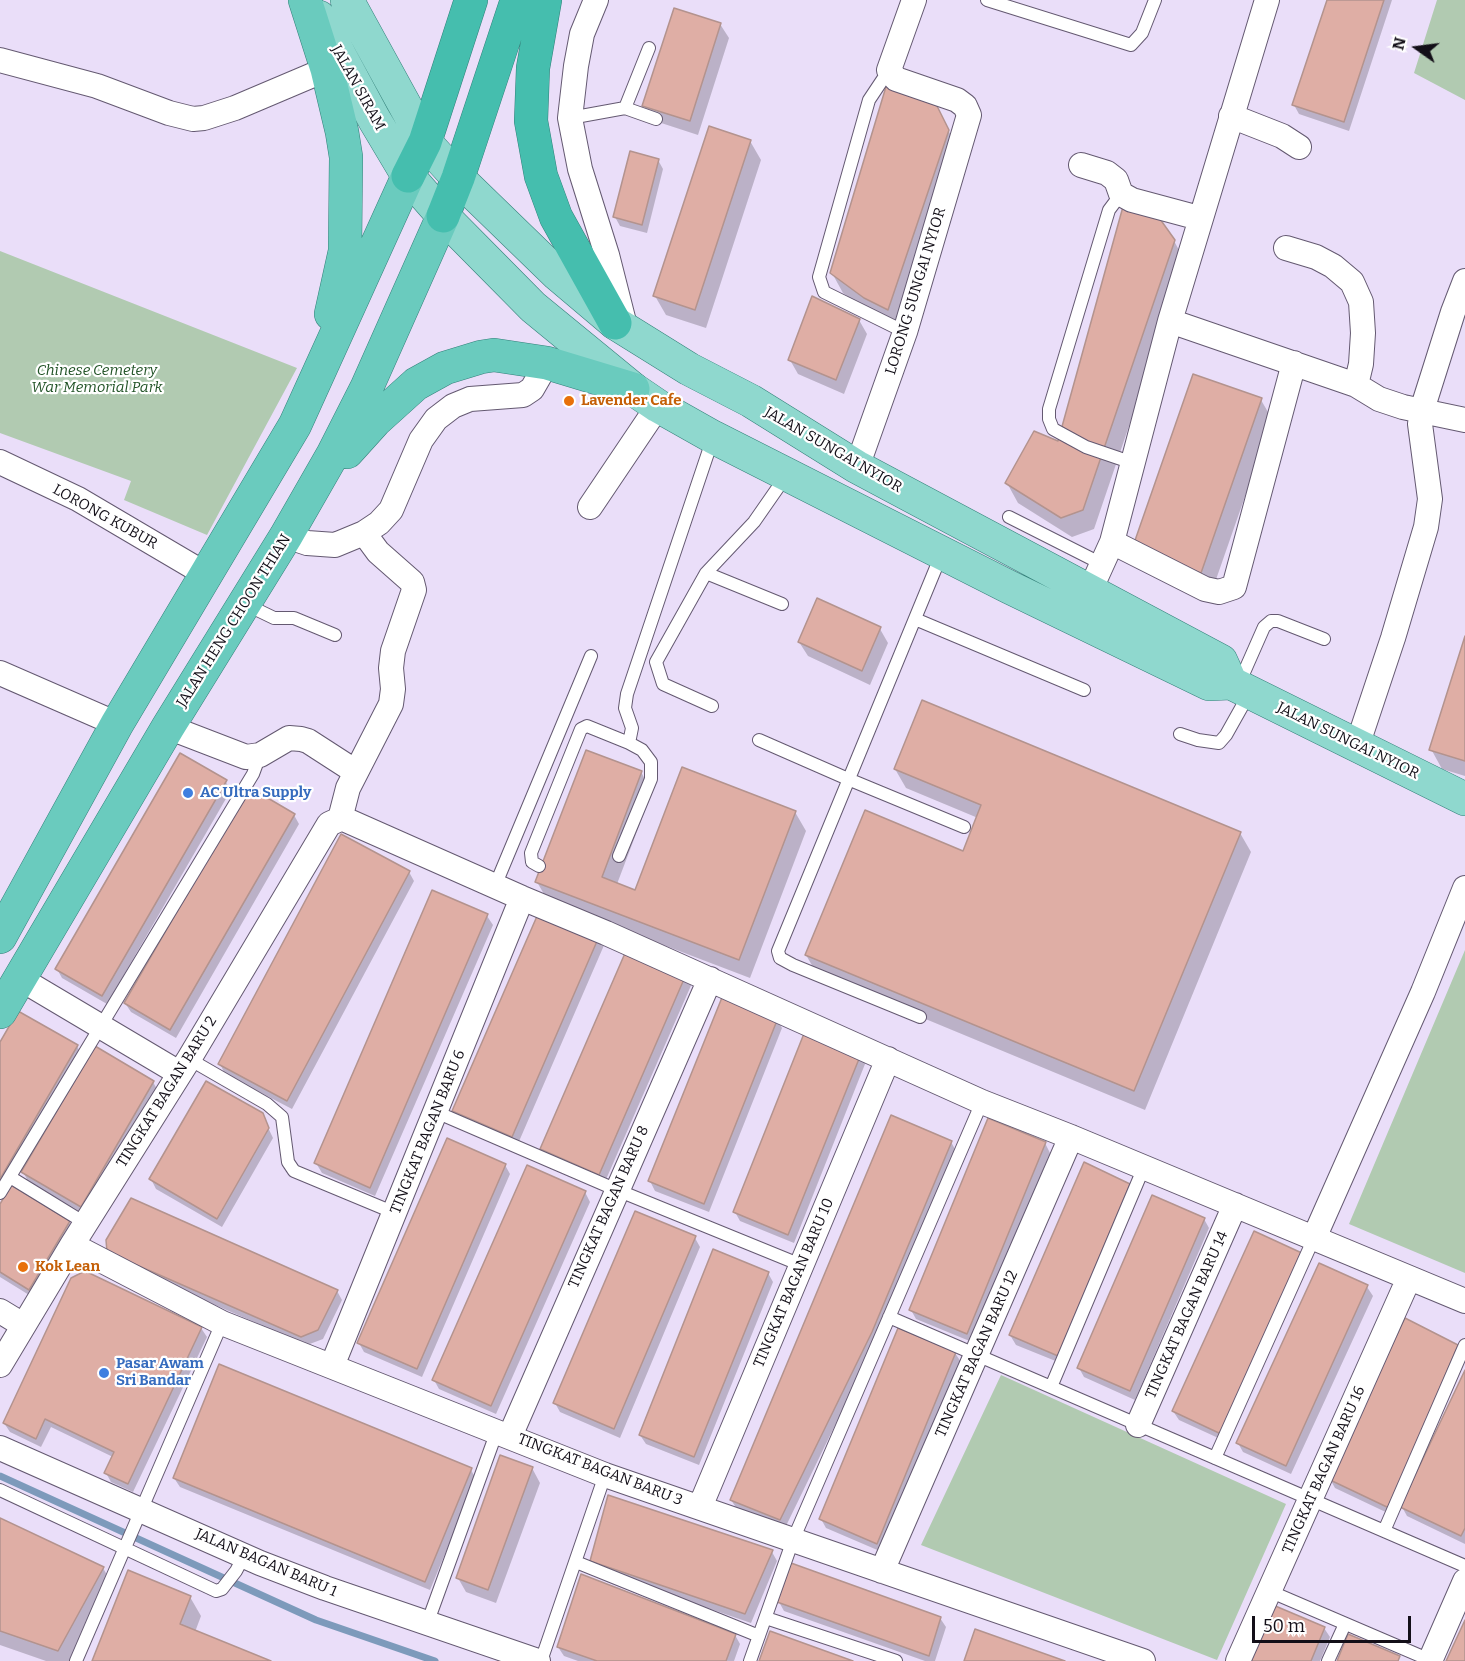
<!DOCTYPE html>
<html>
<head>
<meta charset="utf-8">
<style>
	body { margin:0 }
	#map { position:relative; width:1465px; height:1661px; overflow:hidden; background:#eadef9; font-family:Bitter,serif }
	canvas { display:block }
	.north { position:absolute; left:1387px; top:18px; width:60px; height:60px; -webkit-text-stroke:4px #fff; paint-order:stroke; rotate:284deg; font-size:16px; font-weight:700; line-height:24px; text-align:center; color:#130f18 }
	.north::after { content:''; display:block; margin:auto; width:21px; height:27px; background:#130f18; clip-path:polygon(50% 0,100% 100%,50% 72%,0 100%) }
	.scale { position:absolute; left:1252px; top:1616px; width:159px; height:27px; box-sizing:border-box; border:3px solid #130f18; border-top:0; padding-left:8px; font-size:18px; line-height:21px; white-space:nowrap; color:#130f18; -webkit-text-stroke:4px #fff; paint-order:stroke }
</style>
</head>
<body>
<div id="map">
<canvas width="1465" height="1661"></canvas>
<div class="north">N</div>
<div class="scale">50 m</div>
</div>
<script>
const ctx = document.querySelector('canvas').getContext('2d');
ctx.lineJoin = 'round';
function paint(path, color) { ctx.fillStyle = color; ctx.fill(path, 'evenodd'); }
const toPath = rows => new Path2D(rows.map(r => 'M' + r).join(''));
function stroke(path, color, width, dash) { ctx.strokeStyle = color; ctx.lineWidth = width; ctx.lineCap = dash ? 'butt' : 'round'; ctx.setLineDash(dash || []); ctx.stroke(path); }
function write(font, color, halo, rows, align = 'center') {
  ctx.font = font + ' Bitter,serif'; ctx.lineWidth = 4.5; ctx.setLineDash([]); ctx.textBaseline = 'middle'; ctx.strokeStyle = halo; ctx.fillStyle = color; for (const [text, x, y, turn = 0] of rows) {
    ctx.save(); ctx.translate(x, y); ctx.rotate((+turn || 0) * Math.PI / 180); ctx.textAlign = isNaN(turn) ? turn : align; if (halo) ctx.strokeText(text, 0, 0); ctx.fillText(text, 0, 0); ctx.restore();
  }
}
paint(toPath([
	[1437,0,1465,0,1465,100,1414,73],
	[0,251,297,368,207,535,124,500,131,481,0,433],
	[1465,950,1465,1273,1349,1224],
	[1001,1375,1286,1504,1217,1660,921,1545]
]), '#b1cab1');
paint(toPath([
	[1328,0,1392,0,1349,131,1299,114,1294,105],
	[720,24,729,38,698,135,652,120,644,106],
	[931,97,959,151,899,328,876,317,843,293,832,273],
	[750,141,761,160,706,328,666,315,655,296],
	[658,160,663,169,647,233,620,226,615,217],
	[1174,241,1185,261,1094,529,1072,537,1018,503,1007,483,1059,443],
	[859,320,867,334,844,394,798,374,790,360],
	[1261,400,1272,419,1212,591,1145,568],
	[880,629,888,643,870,685,808,656,799,642],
	[1465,641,1465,776,1442,769,1431,749],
	[895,769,1240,833,1251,852,1145,1110,817,974,806,955,964,853,978,818,906,788],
	[641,772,652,792,617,884,636,892,795,812,806,831,750,978,548,901,537,882],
	[225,781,231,790,107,1004,62,978,57,969],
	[294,815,299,824,176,1038,131,1012,125,1003],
	[409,872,414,881,292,1109,225,1074,220,1064],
	[542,909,605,943,517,1146,459,1121,454,1111],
	[487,916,493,925,375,1196,322,1173,316,1163],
	[630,946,693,981,604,1184,547,1158,541,1149],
	[777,1019,782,1028,709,1212,655,1191,650,1181],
	[808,1028,867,1059,794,1243,740,1221,735,1212],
	[0,1045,77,1046,82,1056,0,1196],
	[153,1082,158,1091,86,1215,28,1181,23,1172],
	[262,1115,273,1138,222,1227,156,1189,151,1179],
	[951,1142,956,1151,876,1341,785,1528,737,1509,731,1500],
	[1045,1143,1050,1153,972,1342,916,1319,911,1310],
	[505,1165,510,1174,422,1377,364,1352,359,1343],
	[1129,1185,1135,1194,1063,1364,1016,1345,1010,1335],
	[585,1192,590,1202,496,1414,439,1389,434,1380],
	[0,1207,69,1222,74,1231,34,1298,0,1277],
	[1204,1219,1209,1228,1135,1400,1084,1377,1079,1368],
	[1255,1233,1227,1442,1179,1420,1173,1411],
	[695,1238,700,1247,620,1438,560,1412,555,1403],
	[114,1261,337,1291,342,1300,323,1339,307,1345],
	[768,1273,773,1282,699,1465,646,1444,640,1435],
	[1367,1287,1373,1296,1291,1474,1243,1452,1238,1443],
	[201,1328,207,1337,133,1492,111,1482,106,1473,113,1457,51,1427,41,1447,10,1432,4,1423],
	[1456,1346,1462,1355,1394,1516,1335,1488,1330,1479],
	[955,1353,961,1362,882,1552,826,1528,821,1519],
	[1465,1374,1465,1544,1407,1516,1402,1507],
	[532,1468,540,1483,496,1603,466,1592,458,1578],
	[471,1470,476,1479,430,1590,180,1487,174,1478],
	[0,1520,103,1568,114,1587,73,1661,46,1661,0,1645],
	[772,1552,777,1561,751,1623,597,1570,592,1561],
	[190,1597,201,1616,195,1632,268,1661,93,1661],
	[779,1602,940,1618,946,1627,935,1661,925,1661,784,1611],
	[1324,1628,1330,1637,1320,1661,1252,1661],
	[735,1635,740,1644,734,1661,578,1661,564,1656,558,1647]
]), '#0003');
stroke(toPath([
	[0,1476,316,1620,435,1661]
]), '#7d9abb', 7);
const building = toPath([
	[1327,0,1384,0,1344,122,1292,105,1327,0],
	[674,8,721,23,690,121,642,106,674,8],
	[888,80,932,96,949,130,888,310,864,298,830,273,888,80],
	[709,126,751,140,695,310,653,296,709,126],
	[630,151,659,159,642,225,613,217,630,151],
	[1124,203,1155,212,1175,240,1083,510,1061,518,1005,483,1034,431,1058,441,1124,203],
	[812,296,860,319,836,380,788,360,812,296],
	[1193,374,1262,398,1201,573,1132,549,1193,374],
	[817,598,881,627,862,671,798,642,817,598],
	[1465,636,1465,761,1429,750,1465,636],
	[922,700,1241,832,1134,1091,805,955,865,810,963,851,981,805,894,769,922,700],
	[586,750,642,771,602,877,635,890,682,767,796,811,739,960,535,882,586,750],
	[180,753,227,780,102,996,55,969,180,753],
	[249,787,295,814,170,1030,124,1003,249,787],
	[341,834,410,871,287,1101,218,1064,341,834],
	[432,890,488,914,370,1188,314,1163,432,890],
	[541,907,601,932,512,1137,452,1111,541,907],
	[629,944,688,970,599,1175,540,1149,629,944],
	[723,995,778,1018,704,1204,648,1181,723,995],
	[18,1011,78,1045,0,1179,0,1042,18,1011],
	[807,1026,863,1049,788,1235,733,1212,807,1026],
	[95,1046,154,1081,81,1207,21,1172,95,1046],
	[206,1081,263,1113,269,1128,217,1219,149,1179,206,1081],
	[891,1115,952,1141,872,1332,780,1520,730,1500,891,1115],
	[988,1118,1046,1142,967,1334,909,1310,988,1118],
	[447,1138,506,1164,417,1369,357,1343,447,1138],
	[1084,1162,1130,1184,1058,1356,1009,1335,1084,1162],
	[527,1165,586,1191,491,1406,432,1380,527,1165],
	[11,1185,70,1221,29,1290,0,1272,0,1204,11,1185],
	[1152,1195,1205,1218,1130,1391,1077,1368,1152,1195],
	[131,1198,338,1290,318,1330,301,1337,107,1252,106,1240,131,1198],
	[635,1211,696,1236,614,1429,553,1403,635,1211],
	[1254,1231,1304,1254,1221,1434,1172,1411,1254,1231],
	[713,1249,769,1272,694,1457,639,1435,713,1249],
	[1319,1263,1368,1285,1286,1466,1236,1443,1319,1263],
	[85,1271,202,1327,128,1484,104,1473,114,1452,45,1419,36,1439,3,1423,71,1278,85,1271],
	[1405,1318,1458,1345,1389,1508,1328,1479,1405,1318],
	[898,1328,956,1352,877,1544,819,1519,898,1328],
	[219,1364,472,1468,425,1582,173,1478,219,1364],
	[1465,1370,1465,1528,1461,1536,1400,1507,1465,1370],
	[500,1455,533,1467,488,1590,456,1578,500,1455],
	[608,1495,773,1550,745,1614,590,1561,608,1495],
	[0,1518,104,1567,58,1651,0,1631,0,1518],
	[791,1563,941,1617,929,1656,777,1602,791,1563],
	[128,1570,191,1596,180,1624,271,1661,92,1661,128,1570],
	[581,1574,736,1634,726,1661,597,1661,557,1647,581,1574],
	[1273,1605,1325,1627,1311,1661,1250,1661,1273,1605],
	[1465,1620,1465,1661,1446,1661,1465,1620],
	[975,1629,1065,1661,964,1661,975,1629],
	[770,1631,853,1661,759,1661,770,1631],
	[1348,1634,1400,1656,1398,1661,1337,1661,1348,1634]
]);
paint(building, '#dfaea5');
stroke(building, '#b3938e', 1.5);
const service = toPath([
	[987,0,1131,45,1142,33,1155,0],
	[889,70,869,100,819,277,824,292,905,332],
	[625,108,649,48],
	[570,118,625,108,656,119],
	[1121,194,1109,210,1049,409,1049,419,1053,429,1086,447,1133,463],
	[1009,517,1102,564],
	[706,573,782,604],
	[245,604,274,618,294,618,335,635],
	[915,619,1084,690],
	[1238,686,1264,627,1271,621,1278,621,1324,639],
	[712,706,663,684,656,662,706,573,754,522,786,476],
	[1180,734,1198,740,1219,743,1226,735,1249,694],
	[759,740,848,779,964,827],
	[619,856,651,779,651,762,642,750,629,743,632,728,625,708,627,694,713,438],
	[539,866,532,862,531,853,581,729,587,726,629,743],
	[495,886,591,656],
	[920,1017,793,965,780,958,778,951,942,553],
	[189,1059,267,1104,282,1117,288,1162,294,1171,395,1213],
	[436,1112,617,1190,801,1265],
	[10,1177,85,1223],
	[0,1193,253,774,260,755],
	[889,1317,1465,1566],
	[1051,1387,1144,1167],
	[1215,1458,1314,1238],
	[0,1490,216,1591,222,1589,236,1571,244,1556],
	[1384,1531,1465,1345],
	[576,1562,759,1636],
	[1269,1591,1430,1660],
	[766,1618,896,1661],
	[427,1624,497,1431],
	[76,1661,222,1323],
	[541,1661,605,1475],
	[750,1661,793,1540,982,1102],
	[1328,1661,1345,1624]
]);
const minor = toPath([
	[596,0,582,34,576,66,570,118,580,169,607,255,624,322],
	[0,60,97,86,169,113,193,119,204,118,235,108,327,69],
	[1231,116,1282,136,1299,147],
	[1081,165,1107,173,1116,180,1121,194,1132,200,1199,218],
	[1286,248,1316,257,1333,266,1352,282,1361,302,1363,333,1361,364,1356,385],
	[1170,321,1356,385,1379,399,1403,407,1465,420],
	[0,462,78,499,207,575],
	[857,467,905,332,969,115,965,106,957,100,896,79,889,70,914,0],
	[590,507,658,406],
	[286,536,307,543,335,545,364,533,379,523,391,510,421,440,436,419,453,406,470,399,523,395,532,389,547,363],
	[1112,542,1205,589,1219,592,1234,587,1294,363],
	[1083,606,1112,542,1170,321,1267,0],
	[0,673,117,724],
	[168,727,246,757,260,755,289,738,301,739,308,741,356,772],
	[1357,746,1393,638,1426,527,1430,499,1420,424,1422,410,1453,312,1465,281],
	[340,819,348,788,391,704,393,689,391,668,393,651,414,590,412,582,378,552,364,533],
	[19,978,179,1073],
	[1314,1238,1423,992,1465,888],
	[72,1245,222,1323,605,1475,1143,1661],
	[0,1311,23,1325],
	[0,1365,72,1245,189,1059,329,824,340,819,346,820,522,898,606,933,982,1102,1071,1137,1465,1301],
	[332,1366,522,898],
	[1138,1425,1235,1205],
	[510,1436,710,979],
	[0,1448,260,1563,325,1588,538,1661],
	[700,1507,888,1059],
	[882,1571,1071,1137],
	[1238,1661,1409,1278],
	[1430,1661,1465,1581]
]);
const primary = toPath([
	[347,0,425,142,458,178,557,274,615,323,689,369,751,401,857,467,1221,661,1231,683],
	[319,17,374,119,408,176,443,216,533,307,633,389,658,406,713,437,1009,587,1209,684,1231,683,1465,799]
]);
const trunk = toPath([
	[305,0,327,69,342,132,346,157,345,251,331,314],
	[347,452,375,421,416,384,445,368,481,357,494,355,547,363,633,389],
	[0,937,117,724,295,425,408,176],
	[0,1012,168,727,286,536,333,454,367,387,443,216]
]);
const motorway = toPath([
	[545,0,533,68,531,121,541,176,556,217,615,323],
	[408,176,425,142,471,0],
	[443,216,458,178,517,0]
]);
stroke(service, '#645971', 14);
stroke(minor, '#645971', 26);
stroke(primary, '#34817a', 34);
stroke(trunk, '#34817a', 34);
stroke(motorway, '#34817a', 34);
stroke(service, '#fff', 12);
stroke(minor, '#fff', 24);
stroke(primary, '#8fd8ce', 33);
stroke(trunk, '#6acbbe', 33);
stroke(motorway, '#45beae', 33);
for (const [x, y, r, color] of [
	[569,401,6,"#e8710a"],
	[188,793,6,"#3f7fe0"],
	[23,1267,6,"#e8710a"],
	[104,1373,6,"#3f7fe0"]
]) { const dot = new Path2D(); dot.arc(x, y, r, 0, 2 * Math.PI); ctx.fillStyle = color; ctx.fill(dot); stroke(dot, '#fff', 2); }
write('15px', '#130f18', '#fff', [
	["JALAN SIRAM",358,88,61],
	["LORONG SUNGAI NYIOR",916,291,-73],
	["JALAN SUNGAI NYIOR",833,450,30],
	["LORONG KUBUR",105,517,29],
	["JALAN HENG CHOON THIAN",234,621,-58],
	["JALAN SUNGAI NYIOR",1348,741,26],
	["TINGKAT BAGAN BARU 2",167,1092,-58],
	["TINGKAT BAGAN BARU 6",428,1132,-68],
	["TINGKAT BAGAN BARU 8",609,1207,-66],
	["TINGKAT BAGAN BARU 10",794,1283,-67],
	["TINGKAT BAGAN BARU 14",1187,1315,-66],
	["TINGKAT BAGAN BARU 12",977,1354,-66],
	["TINGKAT BAGAN BARU 3",600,1470,21],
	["TINGKAT BAGAN BARU 16",1324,1470,-66],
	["JALAN BAGAN BARU 1",266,1563,23]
]);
write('italic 15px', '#235428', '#fff', [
	["Chinese Cemetery",97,371],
	["War Memorial Park",97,388]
]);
write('bold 15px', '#c56008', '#fff', [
	["Lavender Cafe",581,401],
	["Kok Lean",35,1267]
], 'left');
write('bold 15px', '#366cbe', '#fff', [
	["AC Ultra Supply",200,793],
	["Pasar Awam",116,1364],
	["Sri Bandar",116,1381]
], 'left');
</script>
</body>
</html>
